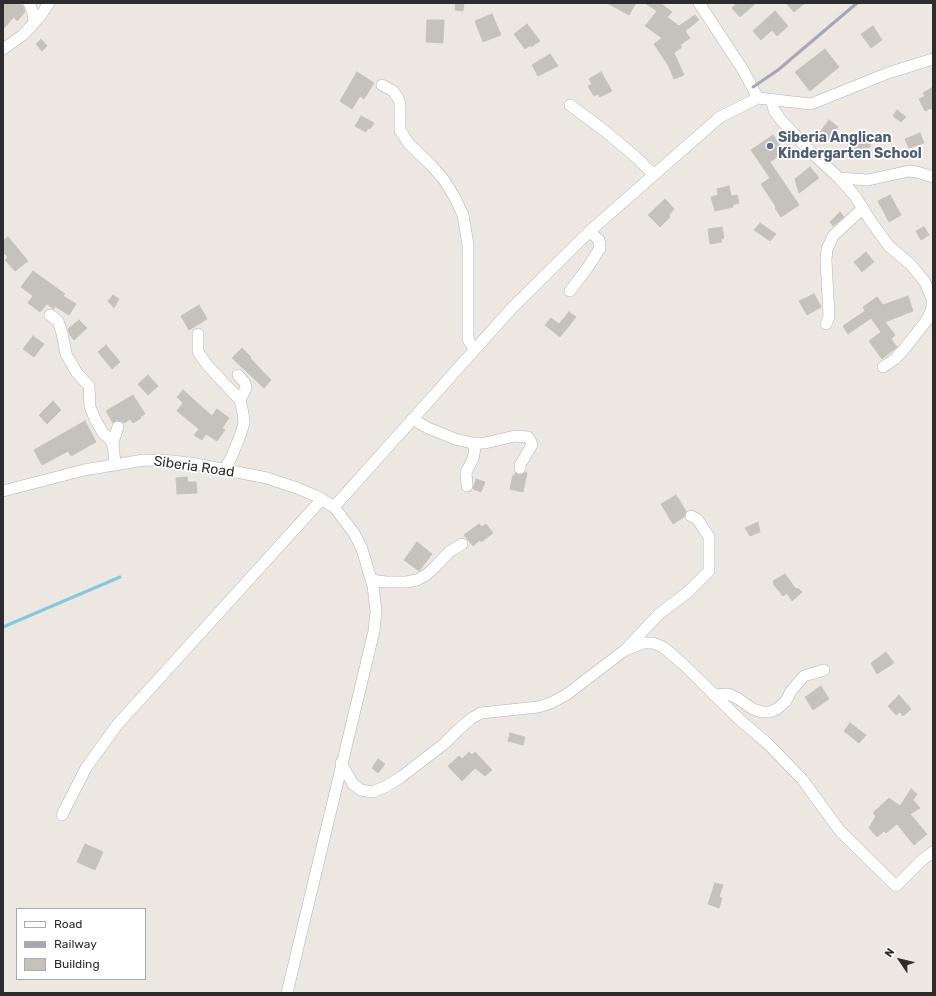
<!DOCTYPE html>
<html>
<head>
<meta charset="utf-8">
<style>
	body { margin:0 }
	#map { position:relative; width:936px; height:996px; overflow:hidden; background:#ece7e1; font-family:Rubik,sans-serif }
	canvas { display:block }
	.frame { position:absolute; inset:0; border:4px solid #2d2d2d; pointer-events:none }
	.legend { position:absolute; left:16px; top:908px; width:130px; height:72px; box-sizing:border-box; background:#fff; border:1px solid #ababab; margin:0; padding:5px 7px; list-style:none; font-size:12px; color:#2d2d2d }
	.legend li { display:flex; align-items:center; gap:8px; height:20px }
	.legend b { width:20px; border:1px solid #ababab }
	.north { position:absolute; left:880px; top:940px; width:40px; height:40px; -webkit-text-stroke:3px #fff; paint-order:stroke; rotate:305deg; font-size:11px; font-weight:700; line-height:16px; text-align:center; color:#2d2d2d }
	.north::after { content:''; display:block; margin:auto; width:14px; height:18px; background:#2d2d2d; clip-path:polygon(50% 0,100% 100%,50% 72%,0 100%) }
</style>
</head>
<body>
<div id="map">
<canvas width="936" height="996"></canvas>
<div class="frame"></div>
<ul class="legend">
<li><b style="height:5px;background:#fff"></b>Road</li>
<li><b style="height:5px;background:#a4a7b4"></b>Railway</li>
<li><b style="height:11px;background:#c5c2bc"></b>Building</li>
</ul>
<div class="north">N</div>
</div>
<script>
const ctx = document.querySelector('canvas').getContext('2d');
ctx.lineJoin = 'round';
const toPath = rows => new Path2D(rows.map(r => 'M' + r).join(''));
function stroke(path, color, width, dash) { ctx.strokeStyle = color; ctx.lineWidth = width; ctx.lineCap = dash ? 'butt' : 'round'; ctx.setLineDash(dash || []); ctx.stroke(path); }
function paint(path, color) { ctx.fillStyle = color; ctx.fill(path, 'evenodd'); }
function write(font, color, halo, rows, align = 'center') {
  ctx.font = font + ' Rubik,sans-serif'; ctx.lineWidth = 3.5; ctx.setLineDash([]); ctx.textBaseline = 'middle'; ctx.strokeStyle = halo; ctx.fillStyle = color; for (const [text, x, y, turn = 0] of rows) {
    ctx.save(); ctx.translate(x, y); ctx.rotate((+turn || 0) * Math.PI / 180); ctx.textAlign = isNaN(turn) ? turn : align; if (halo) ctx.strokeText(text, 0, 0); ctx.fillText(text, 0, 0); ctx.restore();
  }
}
stroke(toPath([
	[3,627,120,577]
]), '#82c9e0', 3);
const building = toPath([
	[3,3,19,3,23,6,25,12,17,21,14,17,3,29,3,3],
	[456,3,464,3,463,11,455,10,456,3],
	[607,3,636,3,629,15,607,3],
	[645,3,660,3,672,12,667,17,679,26,695,15,699,20,685,31,690,38,680,45,682,47,674,53,684,75,674,79,668,65,654,44,662,38,645,26,657,11,645,3],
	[737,3,756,3,740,17,732,8,737,3],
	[786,3,805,3,794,12,786,3],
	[775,11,788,26,777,36,772,30,761,40,753,31,775,11],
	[492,14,501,35,483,42,475,21,492,14],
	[427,20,444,20,443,43,426,42,427,20],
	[527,24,540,41,531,47,530,45,525,49,514,34,527,24],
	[873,26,882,40,871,48,861,34,873,26],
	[41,39,47,46,42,51,36,44,41,39],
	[825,49,839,67,810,91,795,72,825,49],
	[550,54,558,66,538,76,532,65,550,54],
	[357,72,374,83,364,99,360,96,352,109,340,101,357,72],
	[601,72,612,91,600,97,598,94,594,96,588,86,592,84,589,79,601,72],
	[933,87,933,111,931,108,925,111,919,99,925,96,923,93,933,87],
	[897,110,906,117,901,122,893,116,897,110],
	[361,116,374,123,370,129,368,128,366,132,355,126,361,116],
	[829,120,838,127,826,143,817,136,829,120],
	[920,133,924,143,909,148,905,139,920,133],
	[773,135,784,152,770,162,799,205,781,217,775,208,776,207,761,184,770,178,751,150,773,135],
	[859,135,871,145,859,160,846,150,859,135],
	[810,167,819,178,799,193,795,179,810,167],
	[729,186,731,196,737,195,739,203,733,205,733,207,715,211,711,197,718,195,717,189,729,186],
	[890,195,901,215,889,222,878,201,890,195],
	[665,199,674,209,669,215,670,217,660,227,648,215,665,199],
	[840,212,844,217,833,226,830,222,840,212],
	[760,223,776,234,770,241,754,230,760,223],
	[722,227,724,238,721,239,722,242,710,244,708,229,722,227],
	[924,227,929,235,921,240,916,231,924,227],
	[8,237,28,261,15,271,5,260,8,257,3,252,3,241,8,237],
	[866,252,874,262,862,272,854,262,866,252],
	[33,271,65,294,63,296,76,304,69,315,55,306,54,309,47,304,40,312,28,303,33,296,21,287,33,271],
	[814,294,821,307,807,315,799,301,814,294],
	[113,295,119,299,114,308,108,301,113,295],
	[908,296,913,311,885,322,895,335,891,339,897,347,882,359,869,341,881,332,871,318,848,334,843,326,865,311,863,307,877,297,883,305,908,296],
	[199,305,207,319,189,330,181,316,199,305],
	[569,312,576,317,560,337,545,325,551,318,559,324,569,312],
	[79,320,87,328,74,340,70,335,68,329,79,320],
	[33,336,44,344,34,357,23,349,33,336],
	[106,345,120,362,112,369,98,352,106,345],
	[242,348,251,357,250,358,271,380,264,388,232,358,242,348],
	[148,375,158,386,148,395,138,384,148,375],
	[183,390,212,416,217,409,229,418,222,428,225,430,217,441,206,434,202,440,194,435,199,429,177,411,183,403,177,397,183,390],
	[133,395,145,414,140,417,141,418,133,423,130,419,124,423,121,421,117,420,113,423,106,411,133,395],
	[53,401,61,410,47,424,39,415,53,401],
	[85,421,96,442,71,456,68,451,42,465,34,450,85,421],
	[526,472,527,473,523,492,510,489,513,475,515,476,515,473,520,475,526,472],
	[187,477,188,482,196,482,197,493,177,494,176,478,187,477],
	[476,479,485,482,481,492,473,489,476,479],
	[676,495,686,511,684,517,673,524,661,504,676,495],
	[758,522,760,532,750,536,745,528,758,522],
	[479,524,482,527,486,524,493,533,481,542,480,540,473,546,464,535,479,524],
	[417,542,432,554,419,571,404,560,417,542],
	[785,574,795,588,799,589,802,592,792,601,787,593,783,596,774,585,773,581,785,574],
	[886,652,894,663,877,674,871,663,886,652],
	[821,686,829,699,813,710,805,697,821,686],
	[899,695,911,709,903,716,900,712,896,715,888,706,899,695],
	[850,723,866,735,859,743,844,731,850,723],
	[510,733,525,737,523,745,508,741,510,733],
	[469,752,472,755,475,752,492,770,485,776,475,768,462,781,448,766,459,756,462,759,469,752],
	[378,759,385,764,378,773,372,768,378,759],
	[911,789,917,794,913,800,920,808,910,814,927,834,914,845,897,824,886,833,884,831,877,837,869,828,876,816,873,813,889,798,900,806,911,789],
	[85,844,103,852,95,870,77,862,85,844],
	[715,883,723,885,719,897,722,898,719,908,708,904,715,883]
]);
paint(building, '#c5c2bc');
stroke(building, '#c8c3bb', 1);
const minor = toPath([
	[29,3,33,13,34,22],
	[699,3,743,70,758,98],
	[3,49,23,35,41,15,49,3],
	[382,85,393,91,398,98,400,103,400,130,409,144,432,166,444,180,455,198,463,215,468,245,468,339,470,343,475,349],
	[771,99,774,110,781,120,811,152,839,178,855,196,872,223,889,246,911,265,925,282,932,299,932,308,927,320,905,348,895,359,883,367],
	[570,105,605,131,638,159,654,175],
	[839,178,868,180,909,171,917,172,933,177],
	[570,291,588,267,600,248,599,240,590,232],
	[50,315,58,321,62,333,66,354,77,373,89,386,90,407,95,419,103,433,110,439,113,446],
	[826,324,829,317,826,260,827,249,833,236,862,209],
	[198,334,198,352,208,366,240,400,243,413,244,423,240,436,231,458,224,470],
	[238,375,245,383,246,388,240,400],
	[412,419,428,428,455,439,472,443,475,448,473,459,466,472,467,486],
	[472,443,485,443,515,436,528,437,531,442,532,445,520,465,520,468],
	[115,464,113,442,118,427],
	[3,491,84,470,144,460,173,461,196,464,267,478,297,488,316,496,334,507,354,533,362,549,373,586,376,611,374,631,287,993],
	[334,507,512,308,591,230,720,117,758,98,811,104,888,73,933,59],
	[371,580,386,582,406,582,417,580,426,575,435,567,449,552,462,544],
	[627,648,659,614,688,592,709,571,709,537,698,520,691,516],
	[714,695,728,694,737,698,753,709,762,712,770,712,777,709,786,701,791,691,804,676,824,670],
	[341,763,353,784,361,790,372,792,385,787,401,777,444,744,459,729,472,718,481,713,538,707,551,703,566,695,625,650,643,643,653,643,663,647,683,664,740,720,767,743,802,779,840,831,896,886,922,860,933,852],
	[62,815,86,768,117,725,322,499]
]);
stroke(minor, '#b1b3bb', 12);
stroke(minor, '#fff', 11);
stroke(toPath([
	[753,87,778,70,857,3]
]), '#a4a7b4', 3);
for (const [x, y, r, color] of [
	[770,146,4,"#5c6f8a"]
]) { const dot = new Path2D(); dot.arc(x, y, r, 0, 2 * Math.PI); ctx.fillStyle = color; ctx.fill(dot); stroke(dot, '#fff', 1.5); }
write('bold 14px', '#4e5e75', '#fff', [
	["Siberia Anglican",778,138],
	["Kindergarten School",778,154]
], 'left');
write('14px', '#2d2d2d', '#fff', [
	["Siberia Road",194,467,8]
]);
</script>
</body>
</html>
